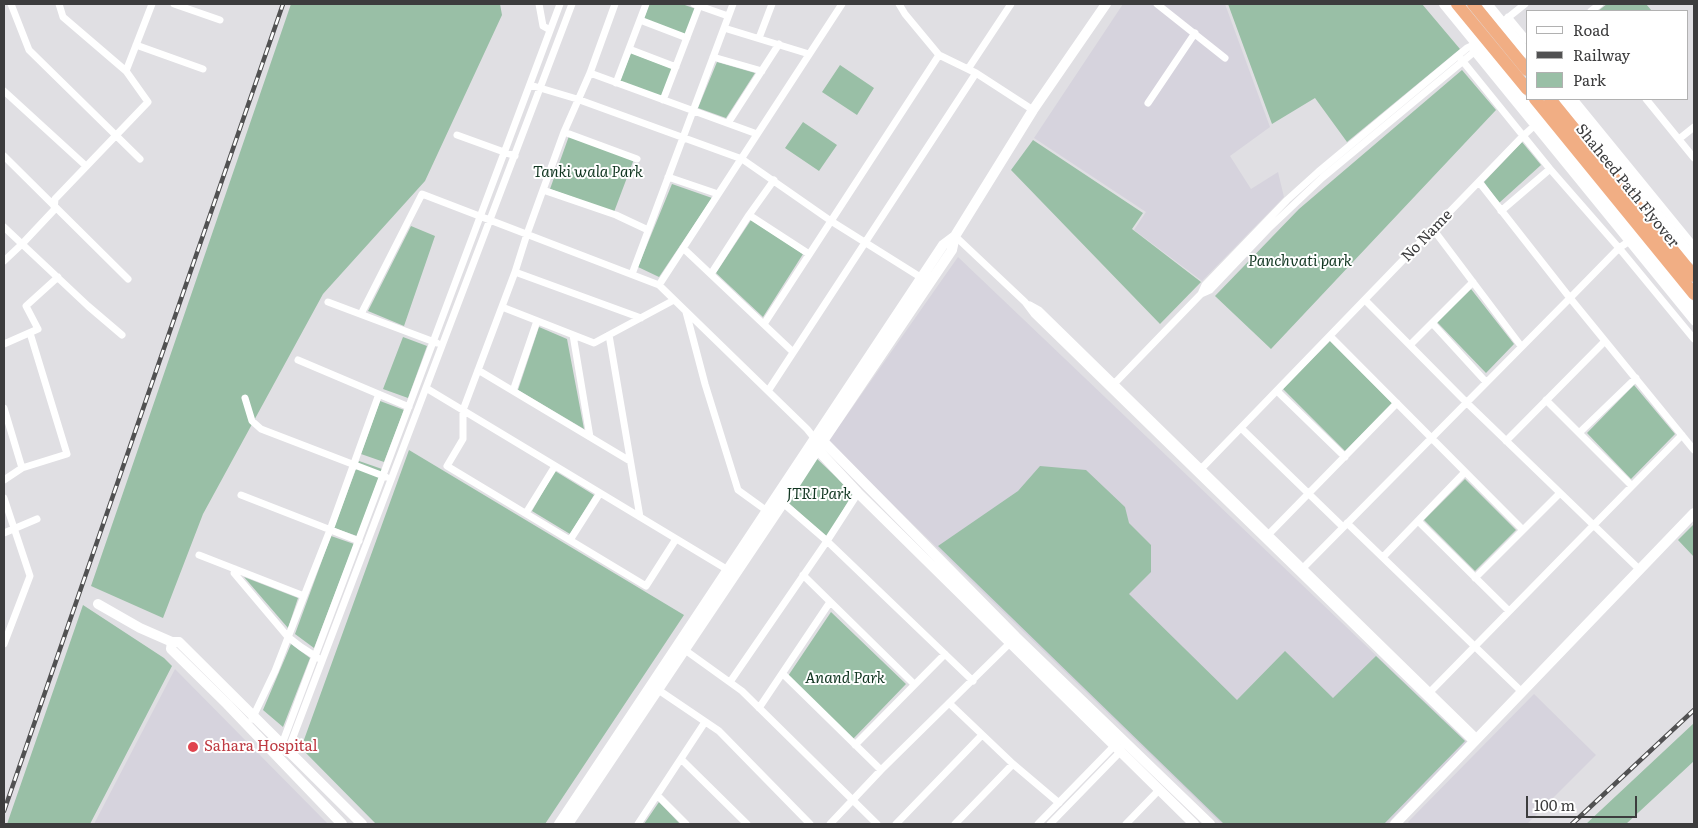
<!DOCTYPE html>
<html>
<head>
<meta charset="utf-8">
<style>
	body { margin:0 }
	#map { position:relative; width:1698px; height:828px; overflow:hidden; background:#e0dfe3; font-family:Literata,serif }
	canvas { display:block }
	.frame { position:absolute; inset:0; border:5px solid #3c3c3d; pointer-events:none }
	.legend { position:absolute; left:1526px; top:10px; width:162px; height:90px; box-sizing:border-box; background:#fff; border:1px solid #b1b1b1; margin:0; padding:6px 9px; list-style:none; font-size:15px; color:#3c3c3d }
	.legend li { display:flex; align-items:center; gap:10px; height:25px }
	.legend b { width:25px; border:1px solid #b1b1b1 }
	.scale { position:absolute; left:1526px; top:796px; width:111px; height:22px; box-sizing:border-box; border:2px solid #3c3c3d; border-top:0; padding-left:6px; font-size:15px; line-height:18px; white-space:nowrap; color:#3c3c3d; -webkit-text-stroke:4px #fff; paint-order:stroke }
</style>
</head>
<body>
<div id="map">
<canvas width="1698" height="828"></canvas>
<div class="frame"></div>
<ul class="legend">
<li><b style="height:6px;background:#fff"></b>Road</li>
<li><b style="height:6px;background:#515152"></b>Railway</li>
<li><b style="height:14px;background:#99bfa6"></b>Park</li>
</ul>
<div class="scale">100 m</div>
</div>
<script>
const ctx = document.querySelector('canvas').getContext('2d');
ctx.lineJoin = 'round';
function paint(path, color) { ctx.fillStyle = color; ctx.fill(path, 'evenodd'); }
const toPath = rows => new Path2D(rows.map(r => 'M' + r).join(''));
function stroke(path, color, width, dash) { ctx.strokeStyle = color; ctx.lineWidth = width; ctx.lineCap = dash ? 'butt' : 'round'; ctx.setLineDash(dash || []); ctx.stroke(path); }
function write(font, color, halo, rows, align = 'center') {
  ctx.font = font + ' Literata,serif'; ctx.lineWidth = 4; ctx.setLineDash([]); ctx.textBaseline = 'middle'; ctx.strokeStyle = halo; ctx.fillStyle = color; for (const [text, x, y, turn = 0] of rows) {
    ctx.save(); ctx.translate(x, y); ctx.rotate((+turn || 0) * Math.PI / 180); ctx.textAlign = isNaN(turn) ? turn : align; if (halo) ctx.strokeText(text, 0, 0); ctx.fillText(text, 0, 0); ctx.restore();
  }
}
paint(toPath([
	[1123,4,1225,4,1270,127,1230,156,1251,189,1278,172,1284,197,1202,281,1134,230,1146,212,1034,138],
	[958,257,1467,742,1387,824,1222,824,828,442],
	[175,669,328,824,94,824],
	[1534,694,1596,755,1527,824,1410,824,1408,822]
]), '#d6d3dd');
paint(toPath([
	[291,4,500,4,502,15,425,181,323,294,203,514,163,618,91,586],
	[649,4,682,4,696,9,686,35,644,19],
	[1228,4,1422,4,1460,49,1347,142,1315,98,1272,124],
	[1607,4,1646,4,1652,11,1598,11],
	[631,53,673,69,662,97,620,81],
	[717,62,755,73,726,118,698,108],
	[840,65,874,88,857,115,822,92],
	[1462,70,1496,110,1271,349,1215,296,1299,209],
	[803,122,837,145,819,171,785,148],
	[569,136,634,159,614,212,550,189],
	[1033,140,1143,213,1132,229,1201,282,1160,324,1011,170],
	[1522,142,1541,165,1499,203,1484,182],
	[672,184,712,198,659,277,638,267],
	[751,220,803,254,763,317,716,273],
	[411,226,435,236,404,326,368,311],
	[1471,289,1514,344,1486,373,1437,322],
	[539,327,567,339,584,429,518,390],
	[403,337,427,346,408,398,383,389],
	[1330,341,1392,403,1345,451,1283,389],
	[1634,385,1675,434,1631,479,1587,433],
	[380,401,404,410,384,462,361,454],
	[409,450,684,615,545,824,376,824,301,748],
	[814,456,853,493,827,537,784,499],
	[359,461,382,469,357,536,334,528],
	[1040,466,1086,470,1125,507,1129,523,1151,545,1151,572,1129,594,1237,700,1285,651,1333,698,1376,656,1465,741,1384,824,1224,824,938,546,1018,491],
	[555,471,594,495,570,534,532,511],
	[1465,479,1516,530,1475,571,1424,520],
	[1694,524,1694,557,1678,540],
	[331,536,354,544,314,648,295,634],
	[244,577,298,598,288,628],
	[83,605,164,658,172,666,90,824,7,824],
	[831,612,906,684,853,739,788,676],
	[291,644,310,658,283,727,263,710],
	[1694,723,1694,761,1626,824,1586,824],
	[659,802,680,824,644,824]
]), '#99bfa6');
stroke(toPath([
	[11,4,29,50,140,159],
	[59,4,63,17,126,71,148,102,55,199,54,210,22,244,88,306,122,335],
	[174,4,220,20],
	[539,4,543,26,550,30],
	[615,4,590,73,564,132,527,234,515,272,463,410,463,439,447,466,646,586,676,539],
	[694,4,728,16],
	[899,4,905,14,939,55,976,73,1033,110],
	[1157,4,1225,58],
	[1591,11,1600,4],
	[1508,17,1527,40],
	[640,20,687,38],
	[1500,24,1525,4],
	[724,28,809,54],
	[759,38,772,4],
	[136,45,203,69],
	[629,49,676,67],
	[1474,52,1694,322],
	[713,57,762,71],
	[1461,59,1550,169,1619,248,1694,339],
	[968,69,1011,4],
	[126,71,152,4],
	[590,73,757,134],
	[616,83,646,4],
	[530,85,577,99,742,159,831,221,925,280],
	[4,91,86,166],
	[1574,99,1694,246],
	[1646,99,1694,158],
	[663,100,699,6],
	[1148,103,1195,33],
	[728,123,779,44],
	[564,132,637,159],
	[457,135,515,156],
	[1679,139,1694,127],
	[4,156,128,279],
	[668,177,718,194],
	[1479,182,1570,298,1694,450],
	[543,190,616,215,648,230],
	[1501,211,1550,169],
	[749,215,809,254],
	[4,227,22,244,4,261],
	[1433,229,1521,346],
	[955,236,1025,302,1034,314,1469,738,1476,741],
	[683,248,793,352],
	[515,272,641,318],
	[632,274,733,4],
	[711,274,749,215,774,180],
	[659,285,842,4],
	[1201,294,1210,290,1268,229,1322,178,1474,52,1477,44],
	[1365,300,1466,402,1639,569],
	[328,302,437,343],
	[1030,305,1039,310,1473,734,1476,741],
	[502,307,594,343,674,300],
	[686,312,705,384,738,490,767,511],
	[361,314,422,194,659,285,807,429,815,439],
	[1432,323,1486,382],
	[764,324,939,55],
	[573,335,590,437],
	[609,335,640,517],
	[1330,336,1523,530],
	[4,344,38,329,26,306,58,277],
	[1410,345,1473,282],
	[298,360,409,407],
	[478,370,630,461],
	[1112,386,1201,294,1205,285,1287,200,1318,172,1467,48,1478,43],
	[426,388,728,570],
	[513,391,537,321],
	[768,391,976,73],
	[1277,391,1345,457],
	[245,398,252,421,261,429,386,477],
	[1546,400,1632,486],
	[4,408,22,468],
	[1241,428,1343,527],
	[1579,433,1636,378],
	[1506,441,1605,341],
	[1199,471,1523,136,1534,126],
	[4,480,22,468,67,454,30,333],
	[241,495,359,541],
	[4,498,30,576,4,644],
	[783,503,827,541,973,681],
	[526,513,555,466],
	[1418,521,1509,611],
	[1347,523,1522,692],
	[4,533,37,519],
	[1266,537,1397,403],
	[570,540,600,493],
	[199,555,304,596],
	[1383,557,1465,472],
	[1303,568,1570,298,1619,248,1628,242],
	[235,569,234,573,288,637,301,647,318,658],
	[803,575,914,684],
	[1475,578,1560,493],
	[685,650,742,691,877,824],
	[783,674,881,770],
	[730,682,827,541,858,493],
	[657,689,719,731,810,824],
	[1430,692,1682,435],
	[949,703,1013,764,1059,803],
	[759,708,830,602],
	[252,719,275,671,304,596,330,530,379,394],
	[855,745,945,654],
	[287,753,572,4],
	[278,758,282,744,560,4],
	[681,759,747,824],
	[657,795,686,824],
	[638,824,705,722],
	[830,824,881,770,1013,640],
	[896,824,982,735],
	[955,824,1013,764],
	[1038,824,1116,744],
	[1050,824,1120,752,1121,748],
	[1126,824,1159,790]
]), '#fff', 7);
stroke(toPath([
	[1444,4,1694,310],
	[1487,4,1527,53],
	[1564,99,1694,259],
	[98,604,140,628,172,642,179,642,362,824],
	[172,642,171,649,227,704,342,824],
	[559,824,943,245,955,236],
	[568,824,783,503,823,441,952,250,955,236,1033,110,1106,4],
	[1194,824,858,493,817,449,815,439,823,441,1016,637,1210,824],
	[1395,824,1694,513]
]), '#fff', 10);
stroke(toPath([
	[1457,4,1527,89],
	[1473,4,1527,70],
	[1535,99,1694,294],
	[1550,99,1694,276]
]), '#f1ae84', 12);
const rail = toPath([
	[4,811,283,4],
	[1572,824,1694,710]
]);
stroke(rail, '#515152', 4.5);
stroke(rail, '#fff', 2.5, [8]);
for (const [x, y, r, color] of [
	[193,747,6,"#e0444e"]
]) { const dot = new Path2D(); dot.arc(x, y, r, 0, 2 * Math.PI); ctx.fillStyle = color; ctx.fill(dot); stroke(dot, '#fff', 2); }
write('italic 15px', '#113621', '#fff', [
	["Tanki wala Park",588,173],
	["Panchvati park",1300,262],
	["JTRI Park",819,495],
	["Anand Park",845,679]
]);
write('15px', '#3c3c3d', '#fff', [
	["Shaheed Path Flyover",1627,186,51],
	["No Name",1427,236,-46]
]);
write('15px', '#be3a42', '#fff', [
	["Sahara Hospital",204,747]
], 'left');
</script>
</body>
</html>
